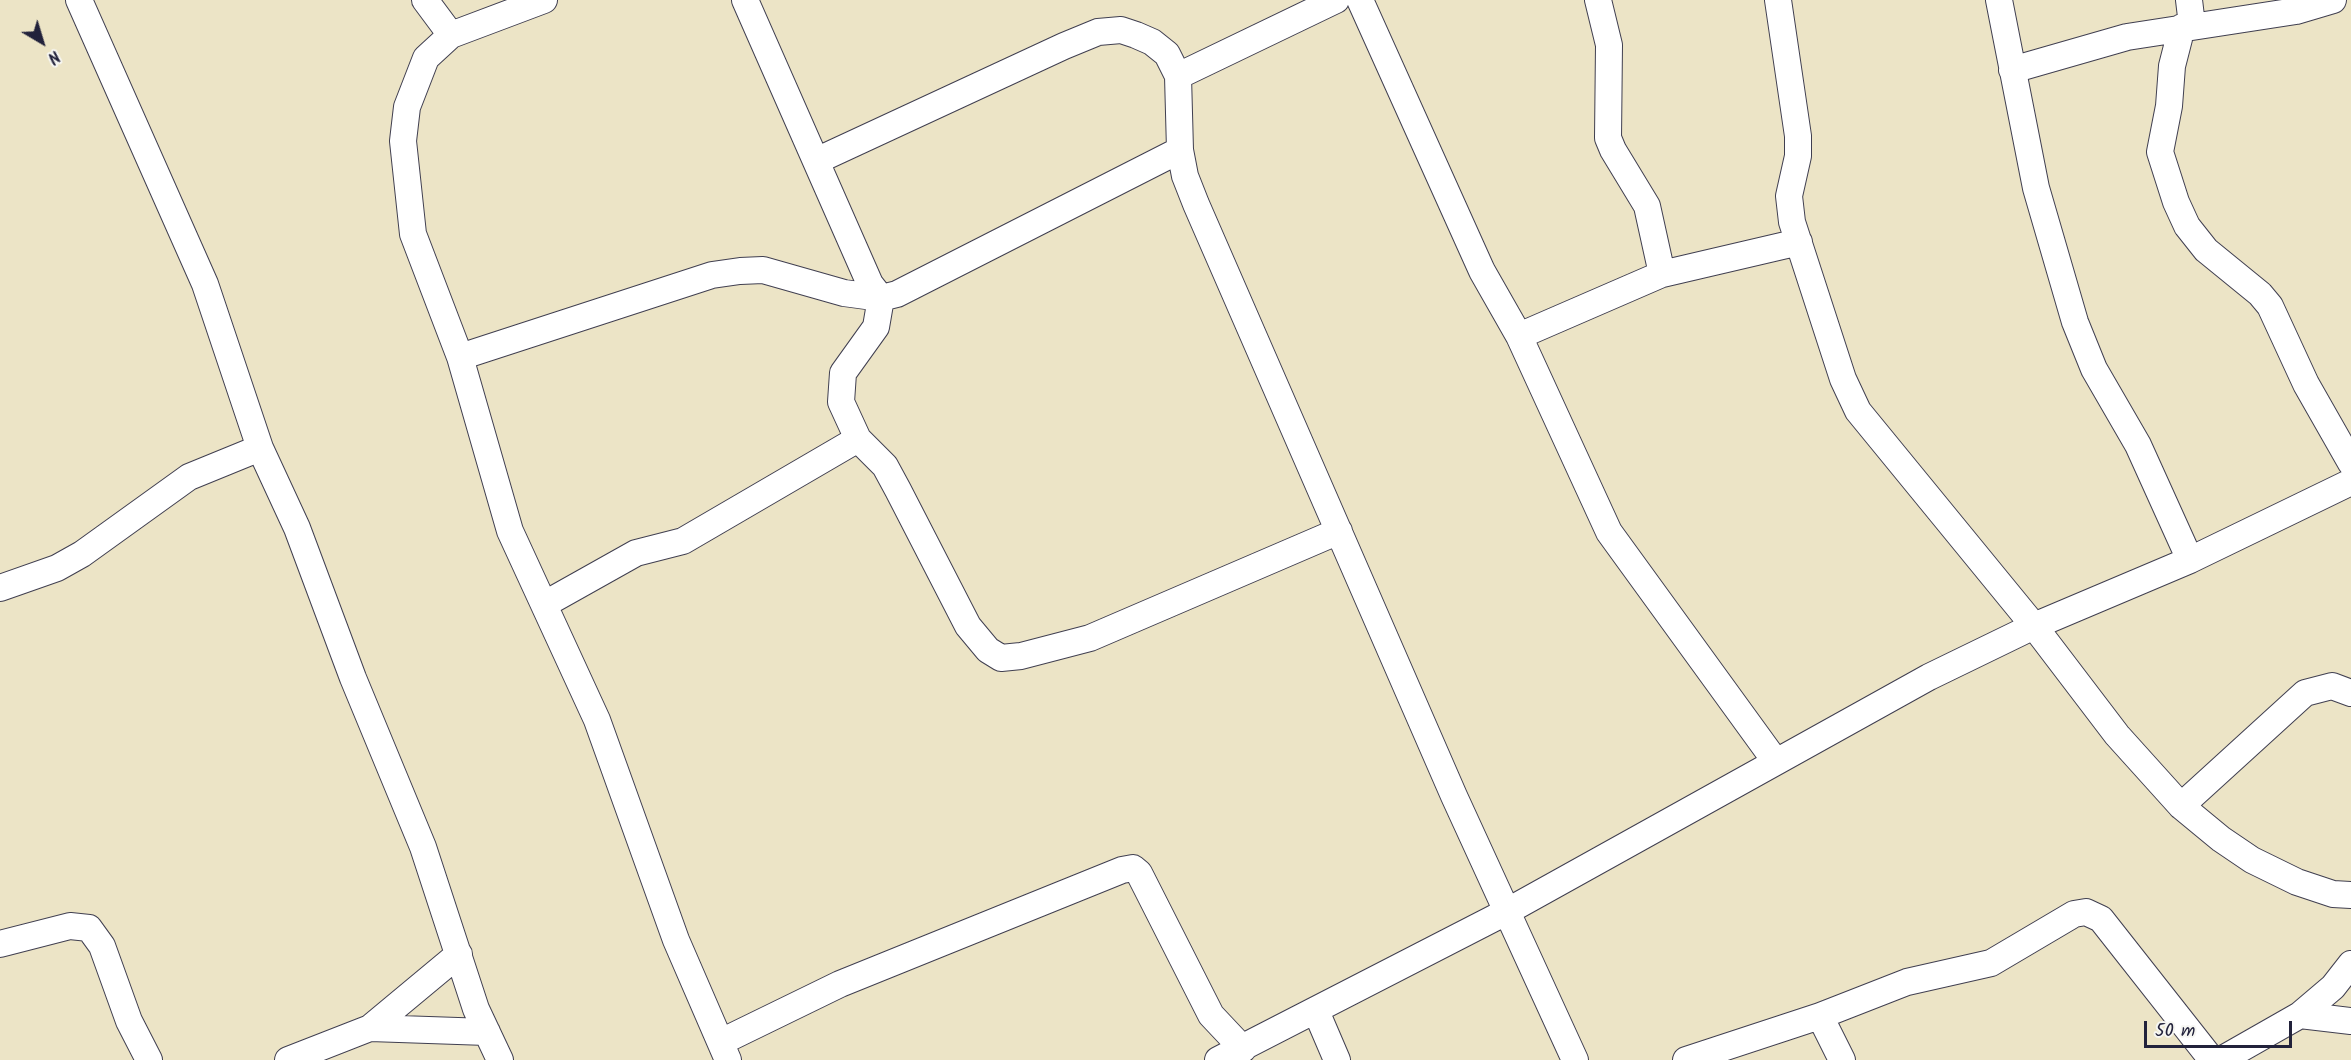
<!DOCTYPE html>
<html>
<head>
<meta charset="utf-8">
<style>
	body { margin:0 }
	#map { position:relative; width:2351px; height:1060px; overflow:hidden; background:#ece4c6; font-family:Kalam,sans-serif }
	canvas { display:block }
	.north { position:absolute; left:12px; top:12px; width:60px; height:60px; -webkit-text-stroke:4px #f6f6f2; paint-order:stroke; rotate:142deg; font-size:16px; font-weight:700; line-height:24px; text-align:center; color:#22223b }
	.north::after { content:''; display:block; margin:auto; width:21px; height:27px; background:#22223b; clip-path:polygon(50% 0,100% 100%,50% 72%,0 100%) }
	.scale { position:absolute; left:2144px; top:1021px; width:148px; height:27px; box-sizing:border-box; border:3px solid #22223b; border-top:0; padding-left:8px; font-size:18px; line-height:21px; white-space:nowrap; color:#22223b; -webkit-text-stroke:4px #f6f6f2; paint-order:stroke }
</style>
</head>
<body>
<div id="map">
<canvas width="2351" height="1060"></canvas>
<div class="north">N</div>
<div class="scale">50 m</div>
</div>
<script>
const ctx = document.querySelector('canvas').getContext('2d');
ctx.lineJoin = 'round';
const toPath = rows => new Path2D(rows.map(r => 'M' + r).join(''));
function stroke(path, color, width, dash) { ctx.strokeStyle = color; ctx.lineWidth = width; ctx.lineCap = dash ? 'butt' : 'round'; ctx.setLineDash(dash || []); ctx.stroke(path); }
const minor = toPath([
	[79,0,205,284,260,448,297,528,353,678,423,847,476,1009,500,1060],
	[425,0,451,35],
	[544,0,451,35,426,58,407,107,403,141,413,234,460,357,510,531,597,720,676,940,728,1060],
	[745,0,870,284,881,298,897,294,1180,150],
	[1360,0,1482,271,1519,336,1609,532,1776,762],
	[1598,0,1609,45,1608,138,1613,150,1647,206,1662,274],
	[1778,0,1798,136,1798,156,1789,196,1792,222,1843,379,1858,411,2034,626,2117,735,2181,806,2221,839,2252,860,2297,882,2333,894,2351,895],
	[1999,0,2036,188,2075,322,2094,369,2138,445,2190,560],
	[2189,0,2192,25],
	[2182,27,2172,66,2169,106,2160,152,2176,202,2187,226,2206,250,2260,294,2270,306,2306,384,2351,463],
	[2012,70,2127,37,2296,11,2333,0],
	[1178,76,1336,0],
	[816,161,1064,46,1098,32,1121,30,1136,35,1152,42,1167,54,1178,76,1180,150,1185,176,1196,204,1454,796,1575,1060],
	[1519,336,1662,274,1799,242],
	[460,357,712,275,740,271,763,270,844,293,881,298,876,327,843,373,841,402,858,439,885,466,898,490,968,626,988,650,1001,658,1021,656,1090,638,1339,531],
	[0,588,57,568,82,554,189,477,260,448],
	[545,604,636,553,683,541,858,439],
	[2181,806,2305,693,2332,686,2351,693],
	[0,944,70,926,89,928,102,946,129,1021,149,1060],
	[1316,1011,1337,1060],
	[2300,1015,2351,1021],
	[1820,1016,1907,982,1991,963,2074,914,2086,912,2101,919,2212,1060],
	[370,1028,487,1032],
	[721,1042,840,984,1122,870,1133,868,1139,873,1211,1015,1243,1049],
	[288,1060,370,1028,459,954],
	[1218,1060,1506,912,1929,677,2034,626,2190,560,2351,482],
	[1686,1060,1820,1016,1842,1060],
	[2221,1060,2300,1015,2333,987,2351,964]
]);
stroke(minor, '#403f50', 28);
stroke(minor, '#fff', 26);
</script>
</body>
</html>
